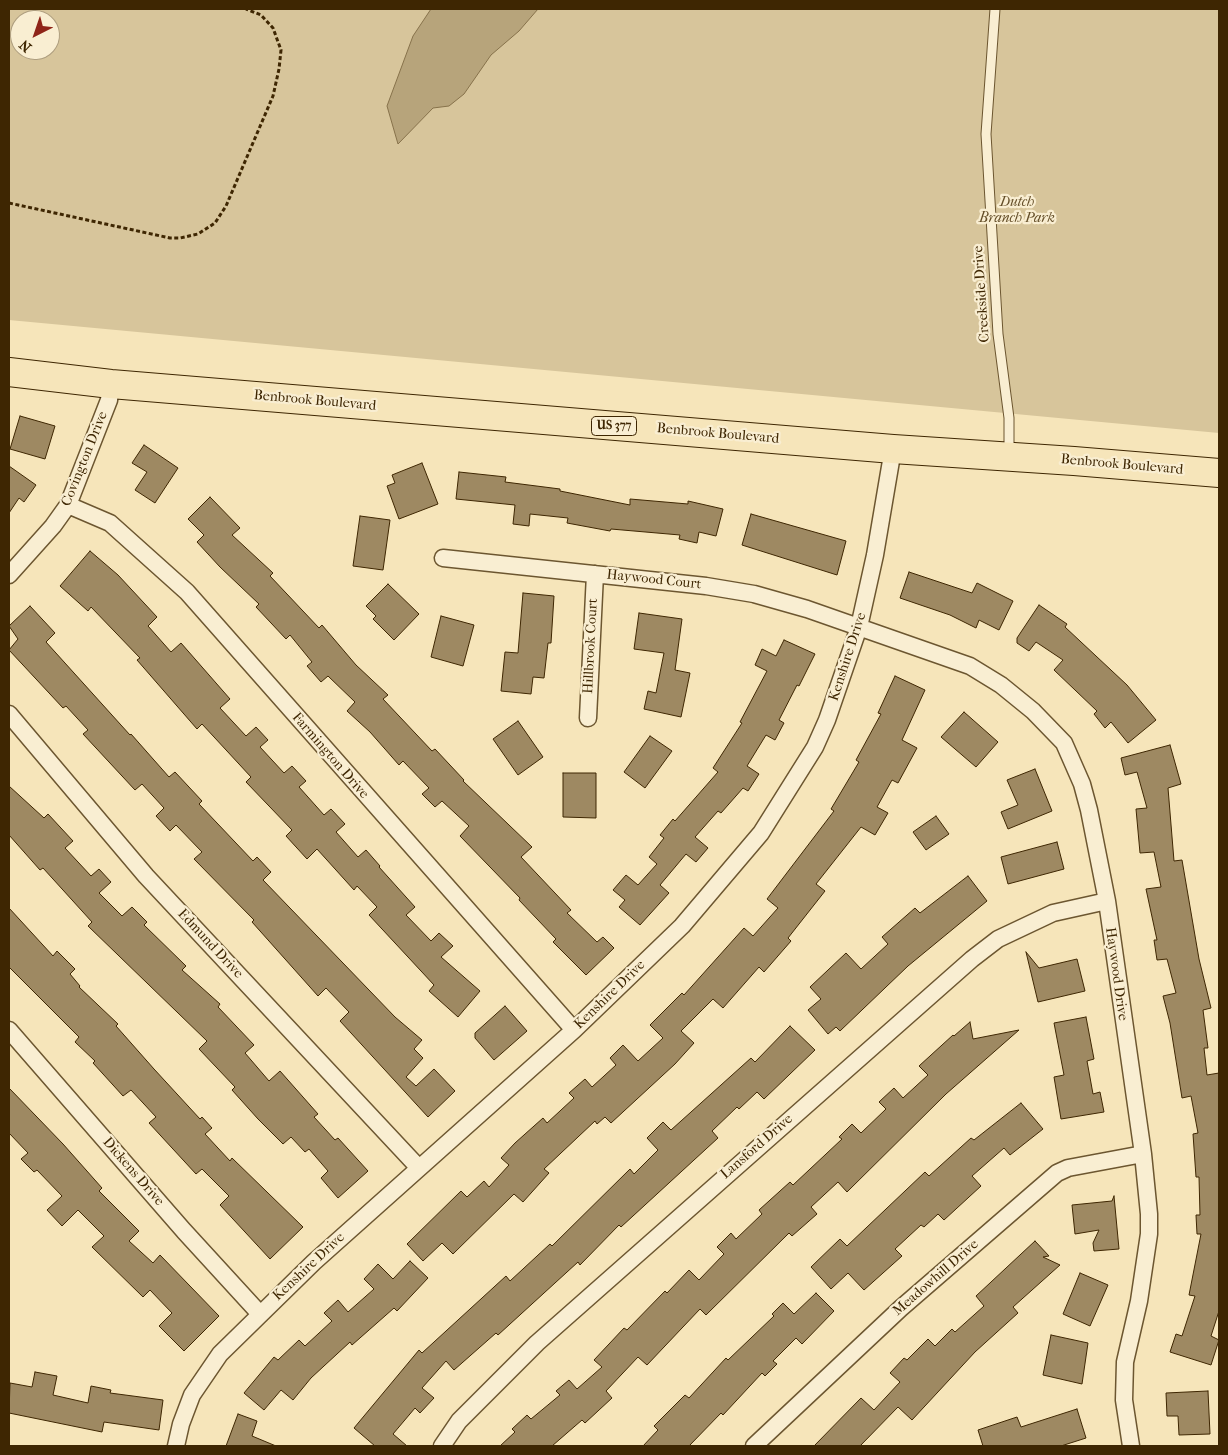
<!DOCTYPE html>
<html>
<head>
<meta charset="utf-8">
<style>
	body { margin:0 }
	#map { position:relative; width:1228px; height:1455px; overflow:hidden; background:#f6e5ba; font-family:"IM FELL French Canon",serif }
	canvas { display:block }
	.frame { position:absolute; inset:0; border:10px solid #3e2602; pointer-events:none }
	.north { position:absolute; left:10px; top:10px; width:50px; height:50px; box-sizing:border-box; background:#f9eed2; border:1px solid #ae9e7f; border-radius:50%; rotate:221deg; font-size:14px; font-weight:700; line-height:20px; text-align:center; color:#3e2602 }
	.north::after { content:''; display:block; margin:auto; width:18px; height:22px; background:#8f2418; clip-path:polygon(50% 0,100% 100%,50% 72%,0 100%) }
</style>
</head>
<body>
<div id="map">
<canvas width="1228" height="1455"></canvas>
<div class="frame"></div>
<div class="north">N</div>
</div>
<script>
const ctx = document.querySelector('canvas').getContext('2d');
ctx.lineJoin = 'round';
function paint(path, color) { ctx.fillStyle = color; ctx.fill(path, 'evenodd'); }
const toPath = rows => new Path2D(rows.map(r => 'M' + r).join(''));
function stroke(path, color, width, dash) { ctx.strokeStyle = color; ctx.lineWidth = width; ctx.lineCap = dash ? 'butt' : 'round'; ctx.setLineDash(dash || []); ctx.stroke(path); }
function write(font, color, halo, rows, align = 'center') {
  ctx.font = font + ' "IM FELL French Canon",serif'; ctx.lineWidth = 4.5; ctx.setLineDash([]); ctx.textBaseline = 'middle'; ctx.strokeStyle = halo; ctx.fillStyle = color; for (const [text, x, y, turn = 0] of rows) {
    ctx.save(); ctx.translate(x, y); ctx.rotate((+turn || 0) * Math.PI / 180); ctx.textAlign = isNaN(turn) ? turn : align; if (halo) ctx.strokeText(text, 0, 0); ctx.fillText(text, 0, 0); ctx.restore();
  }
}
paint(toPath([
	[9,9,1219,9,1219,433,9,320],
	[20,20,50,20,50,50,20,50]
]), '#d7c59b');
const water = toPath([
	[431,9,538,9,519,31,491,55,464,94,449,106,433,108,398,144,387,106,413,36,431,9]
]);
paint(water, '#b7a47b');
stroke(water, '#87724b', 1);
const building = toPath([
	[20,416,55,426,45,459,10,449,20,416],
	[144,445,178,468,155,503,135,490,147,472,132,463,144,445],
	[422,463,438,504,399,519,387,486,395,483,392,475,422,463],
	[9,466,36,485,24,502,19,498,9,513,9,466],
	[459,472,506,477,505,482,560,489,560,491,630,505,630,499,688,504,688,501,723,509,716,536,699,532,697,543,679,539,680,535,611,529,610,531,567,523,568,518,530,514,529,526,513,524,515,505,456,499,459,472],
	[210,497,240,528,232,535,273,573,270,576,319,628,322,625,356,665,388,695,383,699,432,751,435,749,464,780,463,781,532,847,521,857,571,910,567,913,597,942,603,937,614,948,586,975,553,942,556,939,519,900,520,898,460,836,469,826,442,801,435,807,422,794,429,788,403,761,399,765,370,732,347,711,355,702,328,676,321,682,307,666,312,662,290,635,286,639,256,607,259,604,220,567,197,542,204,535,188,519,210,497],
	[751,514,846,541,837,575,742,545,751,514],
	[360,516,390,520,383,570,353,566,360,516],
	[90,551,118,575,157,617,148,626,171,652,181,643,230,699,220,708,246,736,256,727,268,740,260,747,284,773,292,766,306,781,299,787,324,815,331,809,345,824,336,832,358,857,366,850,380,866,379,867,415,907,406,915,431,941,439,933,453,946,441,957,480,991,458,1017,429,991,434,985,369,915,377,907,357,886,354,890,317,849,307,859,286,836,292,830,246,782,251,777,202,724,197,729,137,660,140,658,91,607,88,611,60,586,90,551],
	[909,572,972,593,977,583,1013,601,999,630,979,620,976,628,950,615,900,598,909,572],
	[388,584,419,614,394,640,373,619,376,616,366,606,388,584],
	[523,593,554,596,551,643,548,643,544,678,533,677,531,694,501,691,505,652,518,653,523,593],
	[1039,605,1067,624,1065,627,1127,685,1156,720,1128,743,1111,722,1105,728,1094,714,1097,711,1054,670,1063,660,1036,642,1029,651,1017,643,1017,638,1039,605],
	[30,606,55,633,46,642,130,735,131,734,169,777,175,772,202,801,199,804,253,861,257,857,271,872,263,880,395,1017,422,1040,414,1049,423,1058,406,1077,416,1086,434,1069,455,1091,428,1117,340,1021,349,1012,326,988,318,996,252,922,254,920,194,859,202,852,176,825,170,831,156,816,164,808,142,784,135,790,83,734,88,730,66,706,63,708,9,650,18,639,9,626,30,606],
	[639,613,682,619,675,670,690,673,681,717,644,709,648,691,656,693,664,653,634,649,639,613],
	[441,616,474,625,463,666,431,657,441,616],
	[784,640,815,654,799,686,797,685,779,720,784,723,775,740,766,735,747,766,759,774,748,791,743,788,721,813,718,811,695,837,708,848,696,862,686,854,660,885,669,893,640,925,619,907,625,900,613,890,626,875,638,885,657,864,649,857,664,838,660,835,673,819,675,821,718,772,713,768,742,723,740,722,767,671,755,665,762,649,776,656,784,640],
	[895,676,925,690,902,740,917,748,898,783,892,780,877,807,888,813,875,835,861,827,816,884,825,891,788,938,791,941,764,972,759,967,723,1008,713,999,681,1031,694,1043,675,1064,611,1123,605,1117,597,1124,595,1121,544,1169,549,1173,523,1202,514,1194,453,1254,442,1243,423,1261,407,1244,461,1191,467,1197,484,1181,489,1187,509,1165,501,1158,515,1143,543,1118,547,1123,574,1098,569,1093,585,1079,592,1087,616,1065,610,1058,623,1045,638,1061,663,1038,650,1025,682,993,684,995,744,928,753,936,778,908,767,899,834,811,831,809,859,762,856,760,881,714,878,713,895,676],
	[964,712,998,742,976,767,941,737,964,712],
	[518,721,543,757,518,775,493,739,518,721],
	[650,736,672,751,645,788,624,772,650,736],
	[1170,745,1181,784,1168,788,1174,861,1182,860,1199,959,1211,1008,1203,1010,1208,1048,1204,1048,1207,1075,1219,1073,1219,1311,1211,1336,1219,1340,1211,1365,1170,1352,1176,1334,1182,1336,1195,1296,1189,1295,1201,1234,1197,1234,1196,1215,1200,1215,1199,1177,1196,1177,1193,1134,1198,1133,1191,1096,1182,1098,1170,1023,1163,996,1176,993,1167,959,1157,960,1154,940,1157,940,1146,889,1161,887,1154,852,1140,853,1136,809,1147,808,1137,772,1125,775,1121,758,1170,745],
	[1035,769,1052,811,1008,829,1001,812,1018,805,1007,780,1035,769],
	[563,773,596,773,596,818,563,817,563,773],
	[9,786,44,818,48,814,73,841,65,848,91,876,99,869,111,882,99,893,122,916,132,907,147,922,144,925,186,966,182,970,220,1004,218,1007,254,1045,245,1053,269,1081,280,1071,318,1114,314,1117,335,1140,338,1138,368,1171,338,1198,321,1178,328,1171,309,1149,305,1152,291,1137,283,1144,258,1119,232,1090,235,1087,199,1049,207,1041,88,926,92,922,43,868,40,870,9,835,9,786],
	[936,816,949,834,926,850,913,832,936,816],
	[1057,842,1064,869,1008,884,1001,857,1057,842],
	[968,876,987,901,908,966,840,1031,836,1027,828,1034,808,1010,821,999,810,987,846,953,861,969,888,944,882,937,915,908,920,913,968,876],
	[9,908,53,956,57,951,75,969,70,974,80,986,79,987,118,1024,116,1026,154,1069,200,1119,202,1117,212,1128,205,1134,230,1161,232,1158,303,1227,270,1259,220,1205,229,1196,202,1169,196,1174,149,1123,156,1117,131,1090,123,1096,93,1063,95,1061,75,1042,79,1037,9,967,9,908],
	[1026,952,1039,968,1077,959,1085,991,1038,1002,1026,952],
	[505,1006,527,1031,494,1060,475,1038,475,1033,505,1006],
	[1086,1017,1094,1059,1087,1061,1093,1094,1100,1092,1104,1112,1061,1119,1054,1077,1064,1075,1054,1023,1086,1017],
	[970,1022,973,1039,1019,1030,946,1094,847,1192,838,1182,811,1207,817,1214,792,1236,789,1233,706,1315,700,1309,647,1365,638,1357,606,1391,612,1398,585,1423,582,1420,552,1446,500,1446,515,1432,512,1429,527,1415,531,1419,560,1395,556,1391,569,1380,577,1389,602,1367,594,1360,624,1328,627,1330,665,1291,667,1293,689,1270,699,1280,724,1254,717,1247,731,1233,736,1239,762,1214,759,1210,790,1182,793,1185,842,1139,839,1137,852,1124,861,1133,886,1109,879,1102,894,1088,903,1098,928,1075,919,1066,953,1035,954,1036,970,1022],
	[790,1026,815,1050,764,1099,757,1092,739,1109,737,1107,712,1131,718,1138,621,1227,619,1225,580,1265,578,1262,498,1335,496,1333,454,1370,446,1361,422,1388,434,1398,420,1413,415,1408,393,1434,407,1446,375,1446,354,1428,419,1350,422,1353,506,1276,510,1281,550,1244,552,1246,630,1169,634,1174,658,1150,647,1138,663,1122,671,1130,751,1058,755,1062,790,1026],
	[9,1088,63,1144,102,1188,99,1191,139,1231,129,1241,153,1263,160,1255,219,1316,184,1351,159,1326,172,1313,150,1290,143,1297,92,1247,104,1236,78,1210,62,1226,47,1210,62,1196,37,1170,34,1172,21,1159,28,1153,9,1133,9,1088],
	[1021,1103,1043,1129,1010,1155,1004,1148,972,1176,981,1186,944,1220,938,1214,924,1227,921,1225,895,1249,902,1256,864,1290,848,1273,831,1289,811,1267,840,1239,847,1246,925,1172,929,1176,971,1138,974,1140,1021,1103],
	[1114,1196,1119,1249,1094,1251,1093,1243,1099,1230,1075,1234,1072,1205,1112,1201,1114,1196],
	[1035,1241,1049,1256,1043,1257,1060,1265,1013,1307,1018,1313,975,1352,912,1420,898,1407,860,1446,814,1446,861,1398,874,1410,900,1382,890,1373,904,1358,907,1360,928,1339,935,1346,952,1329,955,1332,984,1306,976,1296,1035,1241],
	[410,1261,428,1278,397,1311,394,1308,352,1345,350,1342,311,1378,293,1400,281,1390,264,1410,244,1393,274,1357,278,1360,299,1340,305,1346,332,1321,324,1313,338,1300,348,1312,374,1289,364,1279,378,1264,393,1279,410,1261],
	[1080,1273,1108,1285,1090,1326,1063,1314,1080,1273],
	[816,1293,834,1311,802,1344,796,1338,773,1361,777,1364,765,1376,762,1373,723,1415,721,1413,689,1446,643,1446,658,1430,654,1426,685,1395,689,1398,726,1358,728,1360,774,1316,772,1314,783,1303,794,1314,816,1293],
	[1051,1335,1088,1343,1082,1384,1043,1375,1051,1335],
	[35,1372,57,1376,53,1395,88,1403,91,1386,111,1390,110,1393,163,1400,159,1430,104,1422,102,1432,9,1413,10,1383,32,1387,35,1372],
	[1208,1391,1210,1434,1179,1435,1178,1416,1167,1416,1166,1393,1208,1391],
	[1077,1409,1086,1438,1061,1446,983,1446,978,1430,1017,1417,1021,1427,1077,1409],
	[238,1414,257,1421,252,1436,276,1446,226,1446,238,1414]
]);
paint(building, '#9e8962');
stroke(building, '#3e2602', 1);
const service = toPath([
	[995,9,986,134,998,334,1009,418,1009,455]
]);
const minor = toPath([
	[68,505,110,523,187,592,574,1030],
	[443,558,706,586,754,594,807,609,970,666,1001,685,1033,711,1064,743,1082,784,1089,810,1107,901,1143,1154,1149,1214,1149,1234,1139,1301,1125,1362,1124,1400,1131,1446],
	[9,575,53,526,68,505,109,400,111,384],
	[9,714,146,876,419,1168],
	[588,718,595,574],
	[9,1030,184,1231,260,1314],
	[176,1446,181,1424,192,1395,220,1354,314,1262,574,1030,682,926,761,833,815,747,827,720,859,627,875,555,893,449],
	[442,1446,459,1421,537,1343,972,959,998,939,1053,913,1107,901],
	[754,1446,901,1308,1057,1173,1068,1168,1143,1154]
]);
const trunk = toPath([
	[9,372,111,384,893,449,1074,461,1219,473]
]);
stroke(service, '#6c5630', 11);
stroke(minor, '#6c5630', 19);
stroke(trunk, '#3e2602', 30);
stroke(toPath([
	[9,203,170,238,180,238,198,234,215,223,226,206,273,96,279,69,281,50,273,28,261,15,246,9]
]), '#3e2602', 3, [4, 2.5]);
stroke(service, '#f9eed2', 9);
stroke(minor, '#f9eed2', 16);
stroke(trunk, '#f6e5ba', 28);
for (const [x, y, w] of [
	[614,426,45]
]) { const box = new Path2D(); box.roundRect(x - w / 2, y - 9.5, w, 19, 4); ctx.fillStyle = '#f9eed2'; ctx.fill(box); stroke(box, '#3e2602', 1); }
write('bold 12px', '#3e2602', null, [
	["US 377",614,426]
]);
write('italic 14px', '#644e28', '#f9eed2', [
	["Dutch",1017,203],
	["Branch Park",1017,219]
]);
write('14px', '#3e2602', '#f9eed2', [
	["Creekside Drive",982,294,-94],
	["Benbrook Boulevard",315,401,5],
	["Benbrook Boulevard",718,434,5],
	["Covington Drive",85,459,-68],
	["Benbrook Boulevard",1122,465,5],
	["Haywood Court",654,580,6],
	["Hillbrook Court",591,646,-87],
	["Kenshire Drive",848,657,-72],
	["Farmington Drive",330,756,49],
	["Edmund Drive",210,944,47],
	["Haywood Drive",1116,974,82],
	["Kenshire Drive",610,995,-44],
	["Lansford Drive",757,1147,-41],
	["Dickens Drive",133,1172,49],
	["Kenshire Drive",309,1267,-43],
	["Meadowhill Drive",936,1278,-41]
]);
</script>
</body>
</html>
